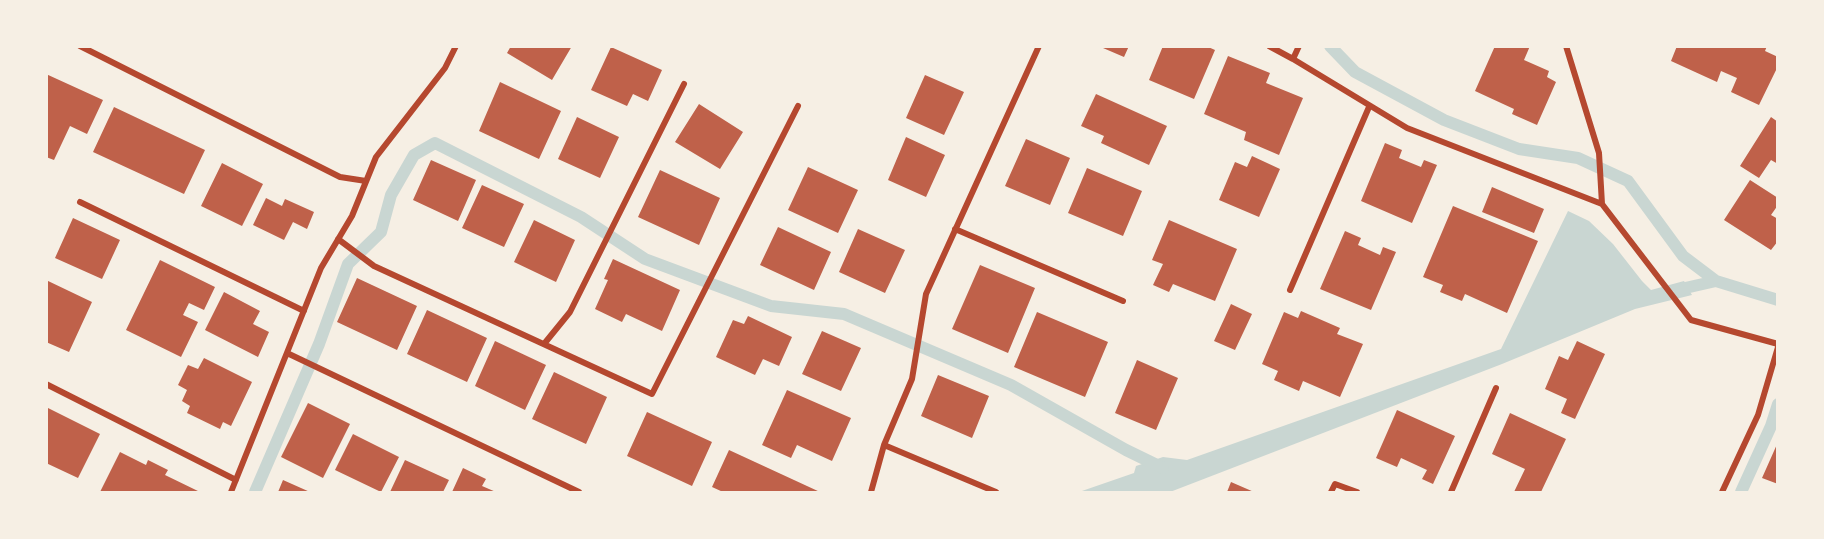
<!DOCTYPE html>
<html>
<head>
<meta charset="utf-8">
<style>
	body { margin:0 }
	#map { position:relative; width:1824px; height:539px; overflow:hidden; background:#f6efe4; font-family:Karla,sans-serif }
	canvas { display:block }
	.frame { position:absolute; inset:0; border:48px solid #f6efe4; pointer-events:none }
</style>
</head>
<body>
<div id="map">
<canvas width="1824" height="539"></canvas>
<div class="frame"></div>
</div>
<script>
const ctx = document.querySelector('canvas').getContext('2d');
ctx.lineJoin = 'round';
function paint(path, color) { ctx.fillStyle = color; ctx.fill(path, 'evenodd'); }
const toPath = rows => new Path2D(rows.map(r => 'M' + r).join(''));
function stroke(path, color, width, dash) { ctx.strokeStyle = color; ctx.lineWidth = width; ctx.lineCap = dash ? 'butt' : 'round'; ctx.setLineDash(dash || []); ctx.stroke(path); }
paint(toPath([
	[1568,211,1589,221,1613,244,1642,281,1651,290,1684,281,1692,295,1635,309,1502,364,1170,492,1079,492,1134,473,1136,466,1163,457,1187,460,1501,349]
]), '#c9d6d2');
stroke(toPath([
	[1330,46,1355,72,1444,120,1519,149,1578,158,1628,181,1683,256,1716,281,1778,300],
	[1672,291,1716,281],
	[255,492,319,344,348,264,381,232,391,195,414,155,435,143,581,217,645,259,771,306,844,314,1011,385,1126,450,1163,468],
	[1741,492,1771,426,1778,404]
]), '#c9d6d2', 12);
paint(toPath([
	[511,46,572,46,552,80,507,53],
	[1104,46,1129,46,1124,57,1103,48],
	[1163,46,1206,46,1215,50,1194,99,1149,80],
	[1495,46,1530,46,1524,60,1549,71,1547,77,1556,82,1537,125,1512,114,1514,109,1475,91],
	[1677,46,1767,46,1765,51,1778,57,1778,66,1759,105,1731,92,1737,78,1721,71,1717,82,1671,61],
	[611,47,662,70,648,101,633,94,627,106,591,90],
	[1228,56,1270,73,1266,83,1303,98,1279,155,1244,140,1246,132,1204,114],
	[46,74,103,100,87,134,70,126,54,160,46,157],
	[925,75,964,92,944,135,906,118],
	[500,82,561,111,539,159,479,131],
	[1096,94,1167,126,1149,165,1101,143,1104,136,1081,126],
	[699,104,743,132,720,169,675,142],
	[114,107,205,150,184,194,93,152],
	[577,117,619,137,600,178,558,159],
	[1771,117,1778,122,1778,164,1771,160,1759,178,1740,166],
	[906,137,945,155,926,197,888,180],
	[1026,139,1070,158,1050,205,1005,186],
	[1385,143,1402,150,1399,158,1421,167,1424,160,1437,165,1412,223,1361,201],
	[1252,156,1280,169,1259,217,1219,200,1235,162,1247,167],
	[431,160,476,180,458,221,413,200],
	[222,163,263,184,242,226,201,206],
	[808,167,858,190,838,233,788,210],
	[1087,168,1142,191,1123,236,1068,213],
	[660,170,720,198,699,245,638,217],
	[1750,180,1778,198,1778,205,1771,215,1778,219,1778,241,1771,250,1724,220],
	[482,185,524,204,504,247,462,228],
	[1492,187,1544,209,1534,233,1482,212],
	[266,198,282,206,285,199,314,212,307,229,293,222,284,240,253,225],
	[1453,206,1538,241,1507,313,1465,294,1462,301,1440,292,1443,285,1423,277],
	[73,218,120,240,102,279,55,258],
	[534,220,575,240,556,282,514,262],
	[1169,220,1237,249,1215,301,1173,284,1169,292,1153,285,1163,264,1152,260],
	[778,227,831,252,814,290,760,265],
	[858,229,905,250,885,293,839,272],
	[1345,231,1361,238,1358,245,1380,255,1383,247,1396,252,1371,310,1320,289],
	[613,259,680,290,662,331,626,314,622,322,595,309,608,280,604,279],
	[160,260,215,287,204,310,189,303,183,315,198,322,181,357,126,330],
	[980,265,1035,288,1008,353,952,329],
	[357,278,417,306,397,350,337,322],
	[46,280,92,302,69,352,46,342],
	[224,292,260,311,253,324,269,332,258,357,205,330],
	[1231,304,1252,314,1235,350,1214,341],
	[427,310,487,338,467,382,407,354],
	[1301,311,1340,328,1337,334,1363,344,1340,397,1303,381,1299,391,1274,380,1278,371,1262,364,1284,312,1298,318],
	[1037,312,1108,342,1085,397,1014,367],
	[748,316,792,337,779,366,763,359,755,375,716,357,733,320,744,324],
	[822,331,861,348,841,391,802,374],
	[495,341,546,365,525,410,475,386],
	[1577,341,1605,354,1575,419,1561,413,1567,399,1545,389,1559,356,1568,360],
	[204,358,252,382,231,426,223,422,220,429,187,413,190,406,182,401,187,390,178,385,188,365,198,369],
	[1137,360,1178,378,1156,430,1115,413],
	[554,372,607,397,586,444,532,419],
	[938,375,989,396,972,438,921,416],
	[787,390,851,418,832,461,797,445,791,458,762,445],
	[308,403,350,424,323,478,281,457],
	[46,407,100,434,78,478,46,463],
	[1397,410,1455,436,1433,484,1422,479,1427,470,1401,458,1397,467,1376,458],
	[647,412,712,442,692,486,627,456],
	[1510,413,1566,439,1541,492,1514,492,1525,469,1492,454],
	[353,434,399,457,381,492,335,470],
	[1778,442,1778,484,1762,478],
	[729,450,820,492,723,492,712,487],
	[120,452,146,465,148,460,168,470,165,475,200,492,100,492],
	[405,460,449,480,443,492,390,492],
	[463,468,486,479,482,486,496,492,452,492],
	[283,480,310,492,278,492],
	[1231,482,1254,492,1227,492]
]), '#bf614a');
stroke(toPath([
	[80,46,340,177,366,181],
	[1269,46,1293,59,1407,128,1602,204],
	[1566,46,1599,153,1602,204,1691,320,1778,344],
	[1293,59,1299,46],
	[80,202,304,311],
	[955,229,1123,301],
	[338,239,374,266,652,394,798,106],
	[1290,290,1369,107],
	[544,344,570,312,684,84],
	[287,353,579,492],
	[46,384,236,480],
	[884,445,996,492],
	[231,492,321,268,352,216,376,157,445,68,456,46],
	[871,492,884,445,912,379,926,294,1039,46],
	[1331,492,1335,484,1357,492],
	[1451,492,1496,388],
	[1722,492,1758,415,1778,347]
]), '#b5482f', 6);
</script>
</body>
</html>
